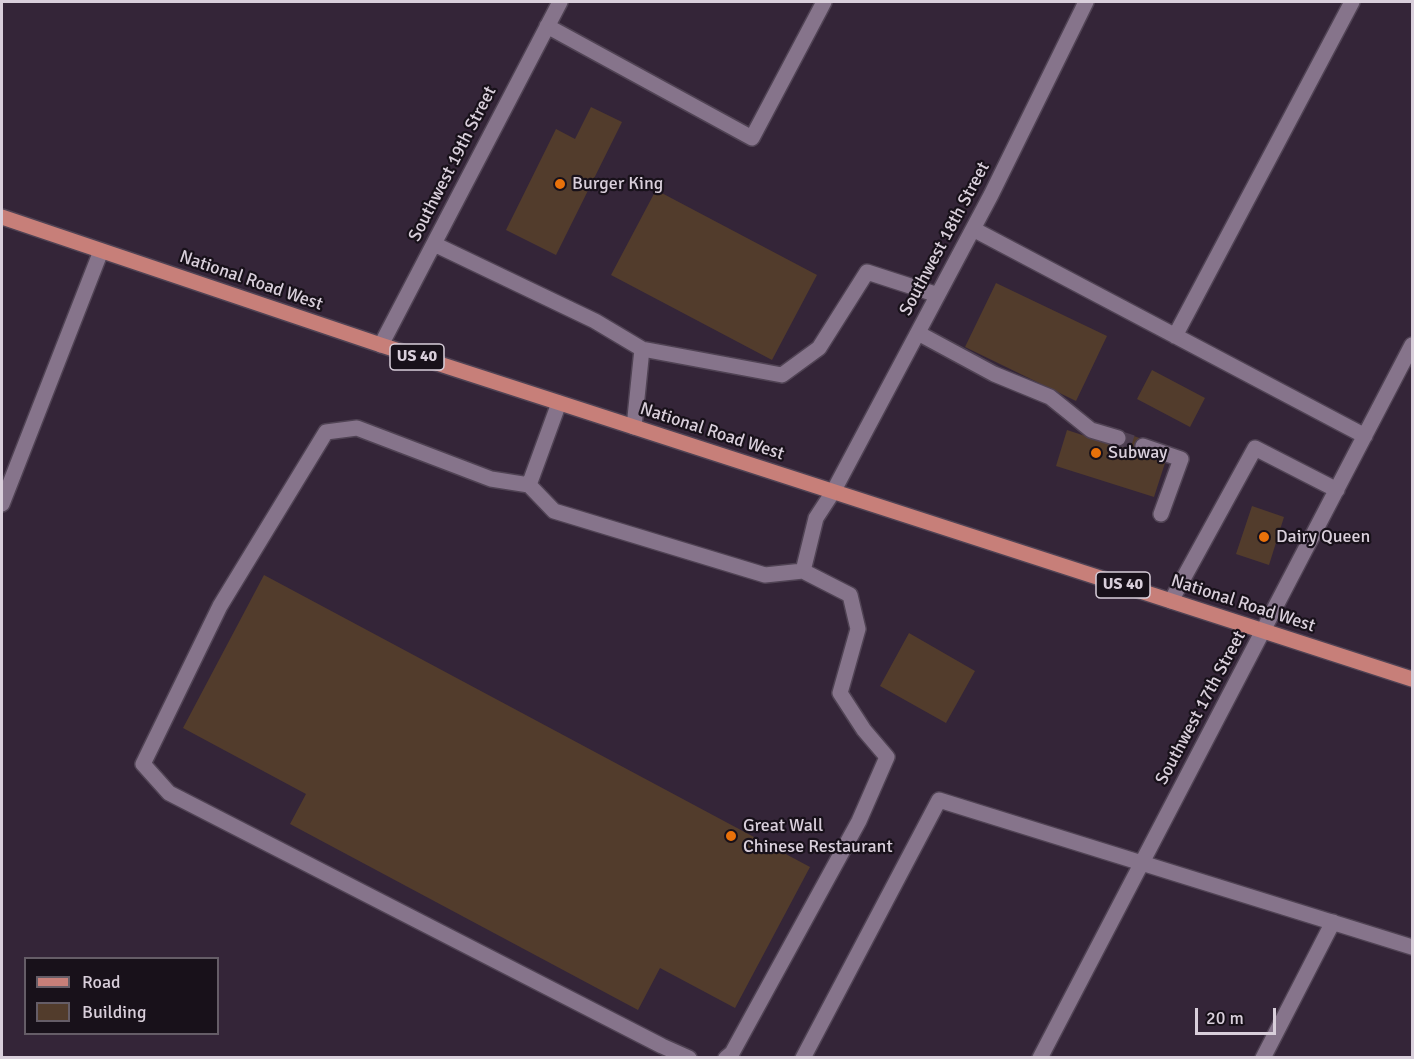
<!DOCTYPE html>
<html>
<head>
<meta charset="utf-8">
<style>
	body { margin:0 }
	#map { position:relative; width:1414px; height:1059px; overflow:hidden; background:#342538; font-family:Signika,sans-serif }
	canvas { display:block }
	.frame { position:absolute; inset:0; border:3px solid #d9cfdb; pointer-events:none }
	.legend { position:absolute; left:24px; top:957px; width:195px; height:78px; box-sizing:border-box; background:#18111a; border:2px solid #655d67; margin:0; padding:8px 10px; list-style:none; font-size:18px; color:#d9cfdb }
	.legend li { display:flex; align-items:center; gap:12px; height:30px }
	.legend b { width:30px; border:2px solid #655d67 }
	.scale { position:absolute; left:1195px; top:1008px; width:81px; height:27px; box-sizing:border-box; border:3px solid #d9cfdb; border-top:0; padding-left:8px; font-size:18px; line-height:21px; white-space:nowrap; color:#d9cfdb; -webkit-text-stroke:4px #18111a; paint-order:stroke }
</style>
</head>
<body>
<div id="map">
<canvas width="1414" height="1059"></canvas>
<div class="frame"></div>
<ul class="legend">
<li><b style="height:8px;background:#c77f79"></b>Road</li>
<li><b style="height:16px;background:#523c2c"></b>Building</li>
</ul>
<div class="scale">20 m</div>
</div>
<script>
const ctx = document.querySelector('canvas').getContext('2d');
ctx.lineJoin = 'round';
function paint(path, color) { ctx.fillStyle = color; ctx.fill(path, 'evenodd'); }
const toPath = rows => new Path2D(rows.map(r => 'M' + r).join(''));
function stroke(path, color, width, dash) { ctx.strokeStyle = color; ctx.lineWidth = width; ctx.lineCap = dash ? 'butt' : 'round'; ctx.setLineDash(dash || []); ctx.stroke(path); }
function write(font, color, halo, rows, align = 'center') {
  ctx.font = font + ' Signika,sans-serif'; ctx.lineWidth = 4.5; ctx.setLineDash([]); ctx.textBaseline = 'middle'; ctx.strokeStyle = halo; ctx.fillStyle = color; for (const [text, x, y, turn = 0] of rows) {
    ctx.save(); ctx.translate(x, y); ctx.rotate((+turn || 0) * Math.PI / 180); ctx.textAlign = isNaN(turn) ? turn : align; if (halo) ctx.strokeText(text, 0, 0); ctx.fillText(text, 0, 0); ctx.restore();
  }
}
paint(toPath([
	[591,107,622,122,556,255,506,230,556,129,575,139],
	[656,190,817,275,772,360,611,275],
	[996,283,1107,336,1076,401,965,347],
	[1152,370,1205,398,1190,427,1137,399],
	[1067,430,1116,446,1120,431,1145,440,1140,455,1165,463,1154,497,1056,466],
	[1252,506,1284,517,1269,565,1236,554],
	[264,575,810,867,735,1008,660,968,638,1010,290,824,306,794,183,728],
	[909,633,975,671,946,723,880,686]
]), '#523c2c');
stroke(toPath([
	[1118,438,1143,446]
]), '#4d3e50', 15, [15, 8]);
const minor = toPath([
	[547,26,752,138,824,2],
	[973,229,1365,436],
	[434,244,595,321,642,349,634,427],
	[918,333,994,374,1050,397,1091,430,1118,438],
	[1175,336,1352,2],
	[381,345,560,2],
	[642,349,782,375,819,348,867,272,938,295],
	[559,403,529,485,491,479,357,428,326,432,220,606,143,764,169,793,662,1046,689,1058],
	[1143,446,1181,459,1161,514],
	[529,485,554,511,765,575,803,571],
	[2,504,101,251],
	[1171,601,1255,448,1337,490],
	[726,1058,732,1053,859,821,887,757,864,730,840,693,858,629,850,595,803,571,816,518,833,492,991,195,1086,2],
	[803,1058,939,800,1412,947],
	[1040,1058,1412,345],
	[1263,1058,1333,922]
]);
const major = toPath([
	[2,217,381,345,1412,679]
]);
stroke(minor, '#504354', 18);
stroke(major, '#504354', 18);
stroke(minor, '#86748b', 15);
stroke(major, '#c77f79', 15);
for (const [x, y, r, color] of [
	[560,184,6,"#e8710a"],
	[1096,453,6,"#e8710a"],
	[1264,537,6,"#e8710a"],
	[731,836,6,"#e8710a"]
]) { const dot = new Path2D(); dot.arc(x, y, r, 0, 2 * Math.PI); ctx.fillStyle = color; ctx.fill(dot); stroke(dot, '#18111a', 2); }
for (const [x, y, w] of [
	[417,357,54],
	[1123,585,54]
]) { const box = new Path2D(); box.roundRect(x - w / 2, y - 13, w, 26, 4.5); ctx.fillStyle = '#18111a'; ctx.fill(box); stroke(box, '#d9cfdb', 1.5); }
write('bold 16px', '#d9cfdb', null, [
	["US 40",417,357],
	["US 40",1123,585]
]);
write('18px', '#d9cfdb', '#18111a', [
	["Southwest 19th Street",453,164,-63],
	["Southwest 18th Street",945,239,-62],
	["National Road West",251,281,19],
	["National Road West",712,432,18],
	["National Road West",1243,604,18],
	["Southwest 17th Street",1201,708,-62]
]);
write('18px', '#d9cfdb', '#18111a', [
	["Burger King",572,184],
	["Subway",1108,453],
	["Dairy Queen",1276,537],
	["Great Wall",743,826],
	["Chinese Restaurant",743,847]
], 'left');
</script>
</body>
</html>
